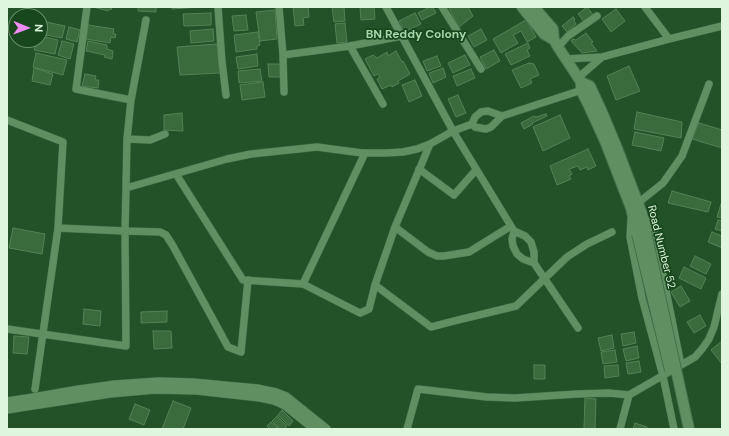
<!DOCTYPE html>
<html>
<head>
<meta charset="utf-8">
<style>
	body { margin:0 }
	#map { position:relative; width:729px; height:436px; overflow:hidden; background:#245228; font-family:"DM Sans",sans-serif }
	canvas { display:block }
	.frame { position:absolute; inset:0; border:8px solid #ddf6dd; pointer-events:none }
	.north { position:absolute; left:8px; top:8px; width:40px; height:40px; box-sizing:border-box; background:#18471d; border:1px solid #678d6a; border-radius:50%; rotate:91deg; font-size:11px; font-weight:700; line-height:16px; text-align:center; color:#ddf6dd }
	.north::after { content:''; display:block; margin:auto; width:14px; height:18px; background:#f08bf5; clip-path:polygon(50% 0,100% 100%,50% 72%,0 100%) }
</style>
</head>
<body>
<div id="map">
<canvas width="729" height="436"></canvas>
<div class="frame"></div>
<div class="north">N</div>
</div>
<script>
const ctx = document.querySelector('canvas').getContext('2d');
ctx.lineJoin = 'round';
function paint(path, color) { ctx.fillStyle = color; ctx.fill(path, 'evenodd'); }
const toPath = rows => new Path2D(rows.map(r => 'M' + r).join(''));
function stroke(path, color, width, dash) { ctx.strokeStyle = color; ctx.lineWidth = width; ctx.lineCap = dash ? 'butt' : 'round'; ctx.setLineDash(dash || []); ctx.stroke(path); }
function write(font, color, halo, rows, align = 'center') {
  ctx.font = font + ' "DM Sans",sans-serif'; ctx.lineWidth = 3.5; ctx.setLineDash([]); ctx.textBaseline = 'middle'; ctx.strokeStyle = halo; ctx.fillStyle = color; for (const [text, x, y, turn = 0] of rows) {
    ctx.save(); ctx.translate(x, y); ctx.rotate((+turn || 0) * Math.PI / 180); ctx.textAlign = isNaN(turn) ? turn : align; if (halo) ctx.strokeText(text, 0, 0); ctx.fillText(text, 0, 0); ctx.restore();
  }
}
const building = toPath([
	[93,7,112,7,111,10,109,9,108,11,93,7],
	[138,7,156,7,156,12,138,11,138,7],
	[172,7,201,7,172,9,172,7],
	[293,7,308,7,309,17,303,18,304,25,295,26,293,7],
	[332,7,344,7,345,21,334,22,332,7],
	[360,7,374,7,375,19,361,20,360,7],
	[430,7,433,7,436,13,422,20,418,13,430,7],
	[451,7,468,7,473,16,459,27,449,8,451,7],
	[587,7,594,16,585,23,578,14,587,7],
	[616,9,625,21,611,32,602,19,616,9],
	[275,10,277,39,260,41,256,12,275,10],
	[211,13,211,25,184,26,183,14,211,13],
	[415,13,421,24,404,32,399,21,415,13],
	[246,15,248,30,234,31,232,16,246,15],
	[573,17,575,19,574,21,576,24,567,32,562,26,573,17],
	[526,20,536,37,527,42,521,31,513,35,518,43,501,53,493,39,526,20],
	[41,21,65,26,62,38,40,34,41,21],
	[345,23,347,42,337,43,335,24,345,23],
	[88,25,114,29,113,34,116,34,115,38,111,37,110,43,86,39,88,25],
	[69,27,80,30,77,42,66,39,69,27],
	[213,29,214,41,191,43,190,31,213,29],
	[481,29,487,40,474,47,468,36,481,29],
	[258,32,260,45,257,46,257,49,236,52,234,35,258,32],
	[586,33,593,42,591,43,597,51,582,53,571,41,573,39,576,40,586,33],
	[40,36,58,40,55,54,34,50,37,40,40,40,40,36],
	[62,41,74,44,70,59,58,55,62,41],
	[88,41,107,45,107,49,113,51,112,59,104,57,105,55,86,51,88,41],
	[528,43,530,48,527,50,530,56,511,65,505,54,528,43],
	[217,44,220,73,180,75,177,47,217,44],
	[494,50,500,61,486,69,480,57,494,50],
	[396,51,402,62,403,61,410,74,398,81,399,83,392,87,391,85,382,89,377,79,380,77,378,74,374,76,365,59,373,55,377,58,387,52,388,56,396,51],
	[36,53,67,60,63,75,33,67,36,53],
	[257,54,258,66,238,69,236,57,257,54],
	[465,55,470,65,453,73,448,63,465,55],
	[437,56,441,66,427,71,423,61,437,56],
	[529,63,534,64,539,75,530,79,532,83,521,88,512,70,529,63],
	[268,64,280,64,280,77,269,77,268,64],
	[629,66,640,91,616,100,607,76,629,66],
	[34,68,53,74,50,85,32,81,34,68],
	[443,68,446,77,433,83,429,73,443,68],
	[260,69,262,81,239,83,238,71,260,69],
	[471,69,475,78,457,86,453,76,471,69],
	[85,74,96,76,95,80,99,80,98,88,82,86,85,74],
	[415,80,422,96,409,102,402,85,415,80],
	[263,82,265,97,242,100,240,85,263,82],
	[458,95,466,113,456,117,448,99,458,95],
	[637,112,682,122,681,138,634,129,637,112],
	[182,113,183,131,164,130,164,115,182,113],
	[546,114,547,116,532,123,533,124,524,129,521,123,534,116,536,117,546,114],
	[560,115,570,138,543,151,533,127,560,115],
	[699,123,722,130,722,148,692,139,699,123],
	[635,132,664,138,661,151,632,145,635,132],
	[588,149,596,166,588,170,587,167,580,170,578,166,569,169,572,174,569,176,571,179,557,185,550,166,588,149],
	[672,191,711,202,708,212,668,203,672,191],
	[721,204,722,205,722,218,717,217,721,204],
	[718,220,722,221,722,231,715,229,718,220],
	[13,228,45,234,42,254,9,248,13,228],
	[712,232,722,236,722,248,708,242,712,232],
	[695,256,711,264,706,274,690,266,695,256],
	[684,267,706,278,701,289,679,278,684,267],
	[681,286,690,301,680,307,671,292,681,286],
	[84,309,101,311,100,326,83,324,84,309],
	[167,311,167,322,141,323,141,312,167,311],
	[700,315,706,326,694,333,687,322,700,315],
	[153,331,171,331,172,348,154,349,153,331],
	[634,332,636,343,623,346,621,334,634,332],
	[612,335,614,348,601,351,598,338,612,335],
	[14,336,29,337,27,354,13,353,14,336],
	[722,341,722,364,711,350,722,341],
	[637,346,639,358,626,361,623,349,637,346],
	[615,350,617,362,603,364,601,352,615,350],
	[639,361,641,372,628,374,626,363,639,361],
	[534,365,545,365,545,379,534,379,534,365],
	[618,365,619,376,605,378,604,366,618,365],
	[585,398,596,399,595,429,584,429,585,398],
	[173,401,191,408,183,429,162,429,173,401],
	[135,404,150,410,144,425,129,419,135,404],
	[282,410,293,421,289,426,278,415,282,410],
	[277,416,287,426,285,429,280,429,272,421,277,416],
	[271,422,279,429,270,429,267,426,271,422],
	[635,423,647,427,647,429,633,429,635,423]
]);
paint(building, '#3a6b3d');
stroke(building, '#538255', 1);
const minor = toPath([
	[87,7,76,89,131,100],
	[218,7,222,62,226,95],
	[279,7,283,55,284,92],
	[386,7,453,131,514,231,512,239,513,246,517,254,523,259,534,263,578,328],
	[442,7,481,69],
	[645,7,669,39],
	[350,46,383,104],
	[558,47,568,36,597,16],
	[283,55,350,46,402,36],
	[566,59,602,57,669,39,722,26],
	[579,77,602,57],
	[7,120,63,142,58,228,35,389],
	[472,124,475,127,486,129,491,127,502,116,585,89],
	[127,139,150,140,165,134],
	[419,169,454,195,476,170],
	[176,174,243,280,303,284,360,313,369,309,375,285,395,227,430,144],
	[126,188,227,159,251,154,317,147,362,153,386,153,403,152,417,149,430,144,453,131,472,124,475,117,481,112,488,111,502,116],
	[638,203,663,183,682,156,709,84],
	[644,217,654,231,681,365],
	[631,220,630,237,642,298,663,376,674,429],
	[395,227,428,252,437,256,444,256,469,252,511,226],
	[58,228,125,231,160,232,166,235,173,246,228,347,241,352,248,280],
	[514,231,525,236,531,242,534,252,534,263],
	[303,284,365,153],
	[375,285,431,327,454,321,516,306,567,257,587,244,612,232],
	[7,329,126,346,125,231,126,188,127,139,131,100,146,20],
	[407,429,418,389,487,397,515,398,577,394,609,393,629,395,695,357,702,349,709,339,714,327,722,294],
	[620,429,629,395]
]);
const tertiary = toPath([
	[7,402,27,399,79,390,115,385,158,382,193,383,257,389,276,393,286,397,326,429],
	[7,409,110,393,155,389,197,390,260,397,274,400,285,405,315,429]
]);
const secondary = toPath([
	[522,7,544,34,554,40],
	[534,7,553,29,554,40,558,47,581,82,581,90,588,104,605,141,631,208,637,234],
	[581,82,590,86,602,112,617,148,642,214,646,232]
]);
stroke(minor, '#46704b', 8);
stroke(tertiary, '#46704b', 10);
stroke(secondary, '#46704b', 12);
stroke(minor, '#609062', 7);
stroke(tertiary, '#609062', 9);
stroke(secondary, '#609062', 10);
const secondaryBridge = toPath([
	[646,232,689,429],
	[637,234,670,370]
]);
stroke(secondaryBridge, '#46704b', 12, []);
stroke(secondaryBridge, '#609062', 10);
write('11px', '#ddf6dd', '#18471d', [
	["Road Number 52",661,247,76]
]);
write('bold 12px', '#a5d7a6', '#18471d', [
	["BN Reddy Colony",416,35]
]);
</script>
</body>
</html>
